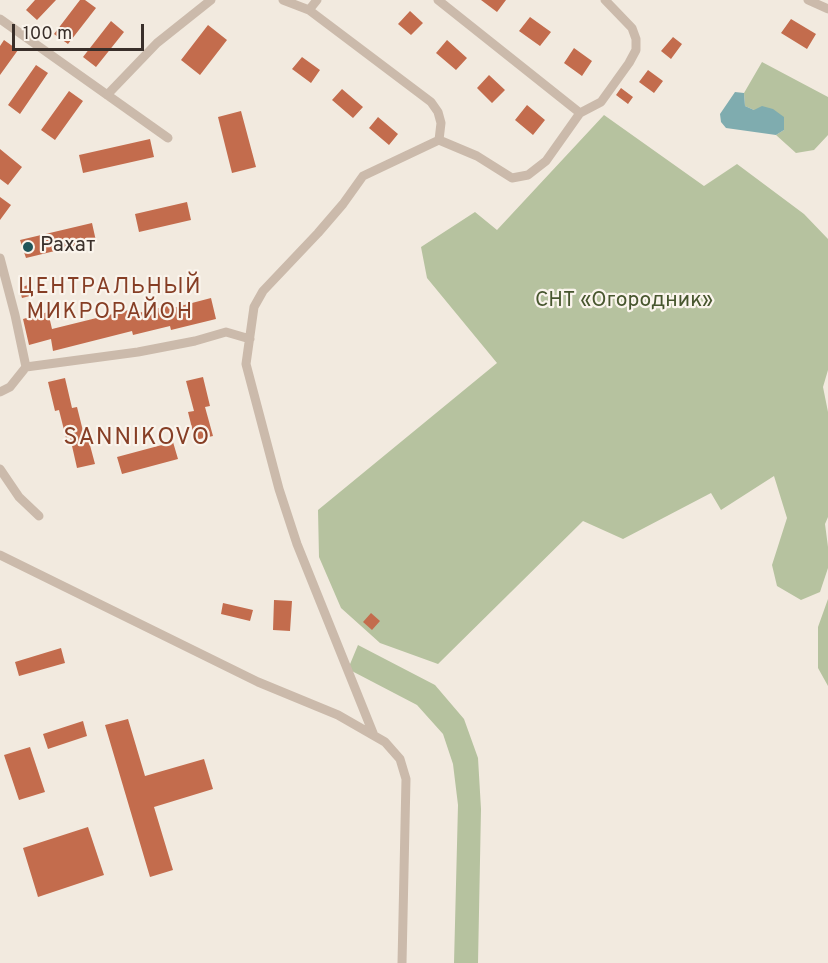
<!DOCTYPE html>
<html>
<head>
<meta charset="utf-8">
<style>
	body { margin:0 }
	#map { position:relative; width:828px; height:963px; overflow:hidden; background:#f2eadf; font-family:Overpass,sans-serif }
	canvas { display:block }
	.scale { position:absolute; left:12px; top:24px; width:132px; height:27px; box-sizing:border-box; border:3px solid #392f2a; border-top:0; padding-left:8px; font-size:18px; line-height:21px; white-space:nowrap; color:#392f2a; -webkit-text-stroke:4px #faf4ec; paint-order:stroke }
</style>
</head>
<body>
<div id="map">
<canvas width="828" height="963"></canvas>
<div class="scale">100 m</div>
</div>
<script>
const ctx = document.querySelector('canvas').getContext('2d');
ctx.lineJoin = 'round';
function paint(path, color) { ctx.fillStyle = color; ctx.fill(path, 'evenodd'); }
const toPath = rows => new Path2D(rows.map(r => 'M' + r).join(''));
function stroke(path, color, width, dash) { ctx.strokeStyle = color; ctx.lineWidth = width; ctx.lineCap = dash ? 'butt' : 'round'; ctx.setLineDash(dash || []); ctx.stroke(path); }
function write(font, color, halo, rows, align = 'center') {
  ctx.font = font + ' Overpass,sans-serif'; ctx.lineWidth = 4.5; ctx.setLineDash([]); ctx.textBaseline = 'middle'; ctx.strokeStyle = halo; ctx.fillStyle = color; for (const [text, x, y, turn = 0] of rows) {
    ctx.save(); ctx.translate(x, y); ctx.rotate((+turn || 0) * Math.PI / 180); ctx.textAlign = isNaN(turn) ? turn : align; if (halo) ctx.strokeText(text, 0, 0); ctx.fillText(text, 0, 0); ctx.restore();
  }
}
paint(toPath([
	[762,62,828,97,828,135,814,150,796,153,776,135,784,130,754,110,745,106,744,93],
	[604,115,704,186,737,164,804,214,828,239,828,370,823,387,828,412,828,517,825,524,828,547,828,568,820,592,801,600,777,586,772,565,787,518,774,476,721,510,711,493,623,539,583,521,438,664,380,643,341,608,319,557,318,510,497,363,427,278,421,247,475,212,497,230],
	[828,599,828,686,818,668,818,627],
	[358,645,435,685,464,719,478,758,481,809,478,963,454,963,458,805,453,764,443,734,417,705,348,669]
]), '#b6c29f');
paint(toPath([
	[735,92,744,93,745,106,754,110,762,106,773,109,784,117,784,130,776,135,726,128,721,122,720,114]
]), '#7facaf');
paint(toPath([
	[35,0,56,0,37,20,26,10],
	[80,0,85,0,96,8,68,44,54,34],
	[481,0,506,0,497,12],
	[410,11,423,23,411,35,398,24],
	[530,17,551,32,540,46,519,31],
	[791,19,816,34,807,49,781,33],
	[111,21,124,32,96,67,83,57],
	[208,25,227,40,200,75,181,60],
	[673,37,682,44,671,59,661,51],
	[4,40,18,50,0,75,0,46],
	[447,40,467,58,456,70,436,53],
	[574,48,592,61,582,76,564,63],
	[302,57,320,70,311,83,292,69],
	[36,65,48,73,20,114,8,105],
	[648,70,663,81,654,93,639,82],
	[489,75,505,90,492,103,477,88],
	[621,88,633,97,628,104,616,95],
	[342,89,363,107,353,118,332,100],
	[69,91,83,101,55,140,41,130],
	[527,105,545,120,533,135,515,120],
	[241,111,256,167,232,173,218,117],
	[378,117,398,134,389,145,369,128],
	[150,139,154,157,83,173,79,155],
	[0,149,22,167,8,185,0,179],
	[0,197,11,205,0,220],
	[187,202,191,220,139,232,135,214],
	[92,223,96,241,26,258,20,240],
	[31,284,34,295,22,298,19,288],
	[211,298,216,319,171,330,170,326,133,335,132,331,53,351,51,339,29,345,23,319,48,312,52,329,129,310,130,315,167,306,169,309],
	[203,377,210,406,205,407,213,436,195,440,188,412,194,411,186,381],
	[65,378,72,408,77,407,84,435,87,434,95,464,77,468,70,437,66,438,59,410,55,411,48,382],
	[173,442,178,459,122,474,117,457],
	[274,600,292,601,290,631,273,630],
	[223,603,253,610,250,621,221,614],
	[371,613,380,621,372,630,363,622],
	[61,648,65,663,19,676,15,662],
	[128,719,145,776,204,759,213,789,154,807,173,870,150,877,105,725],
	[83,721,87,736,48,749,43,734],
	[30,747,45,792,19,800,4,755],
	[88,827,104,875,38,897,23,848]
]), '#c36c4d');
stroke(toPath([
	[283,0,309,10,431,102,438,112,441,123,439,140],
	[438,0,580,113],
	[808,0,828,9],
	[309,10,317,0],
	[0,19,168,138],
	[107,95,157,43,211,0],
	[0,258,15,315,26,367],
	[0,392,10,387,26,367,138,352,195,341,226,332,250,339],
	[0,469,19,497,39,516],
	[0,555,258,682,338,715,385,742,400,759,406,779,402,963],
	[373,733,297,544,279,489,246,364,254,307,263,291,318,233,343,204,363,176,439,140,477,156,512,178,528,175,546,161,580,113,601,102,629,63,636,50,636,39,632,28,605,0]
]), '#cbbaab', 9);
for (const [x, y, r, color] of [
	[28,247,6,"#20555a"]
]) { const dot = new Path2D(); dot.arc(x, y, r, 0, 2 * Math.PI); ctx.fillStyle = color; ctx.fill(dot); stroke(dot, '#faf4ec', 2); }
write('21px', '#392f2a', '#faf4ec', [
	["Рахат",40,247]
], 'left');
write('21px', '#47562e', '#faf4ec', [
	["СНТ «Огородник»",624,302]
]);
ctx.letterSpacing = '1.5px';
write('22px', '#863e25', '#faf4ec', [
	["ЦЕНТРАЛЬНЫЙ",110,289],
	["МИКРОРАЙОН",110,314]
]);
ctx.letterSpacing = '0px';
ctx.letterSpacing = '1.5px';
write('24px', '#863e25', '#faf4ec', [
	["SANNIKOVO",137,439]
]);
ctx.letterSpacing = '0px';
</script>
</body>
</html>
